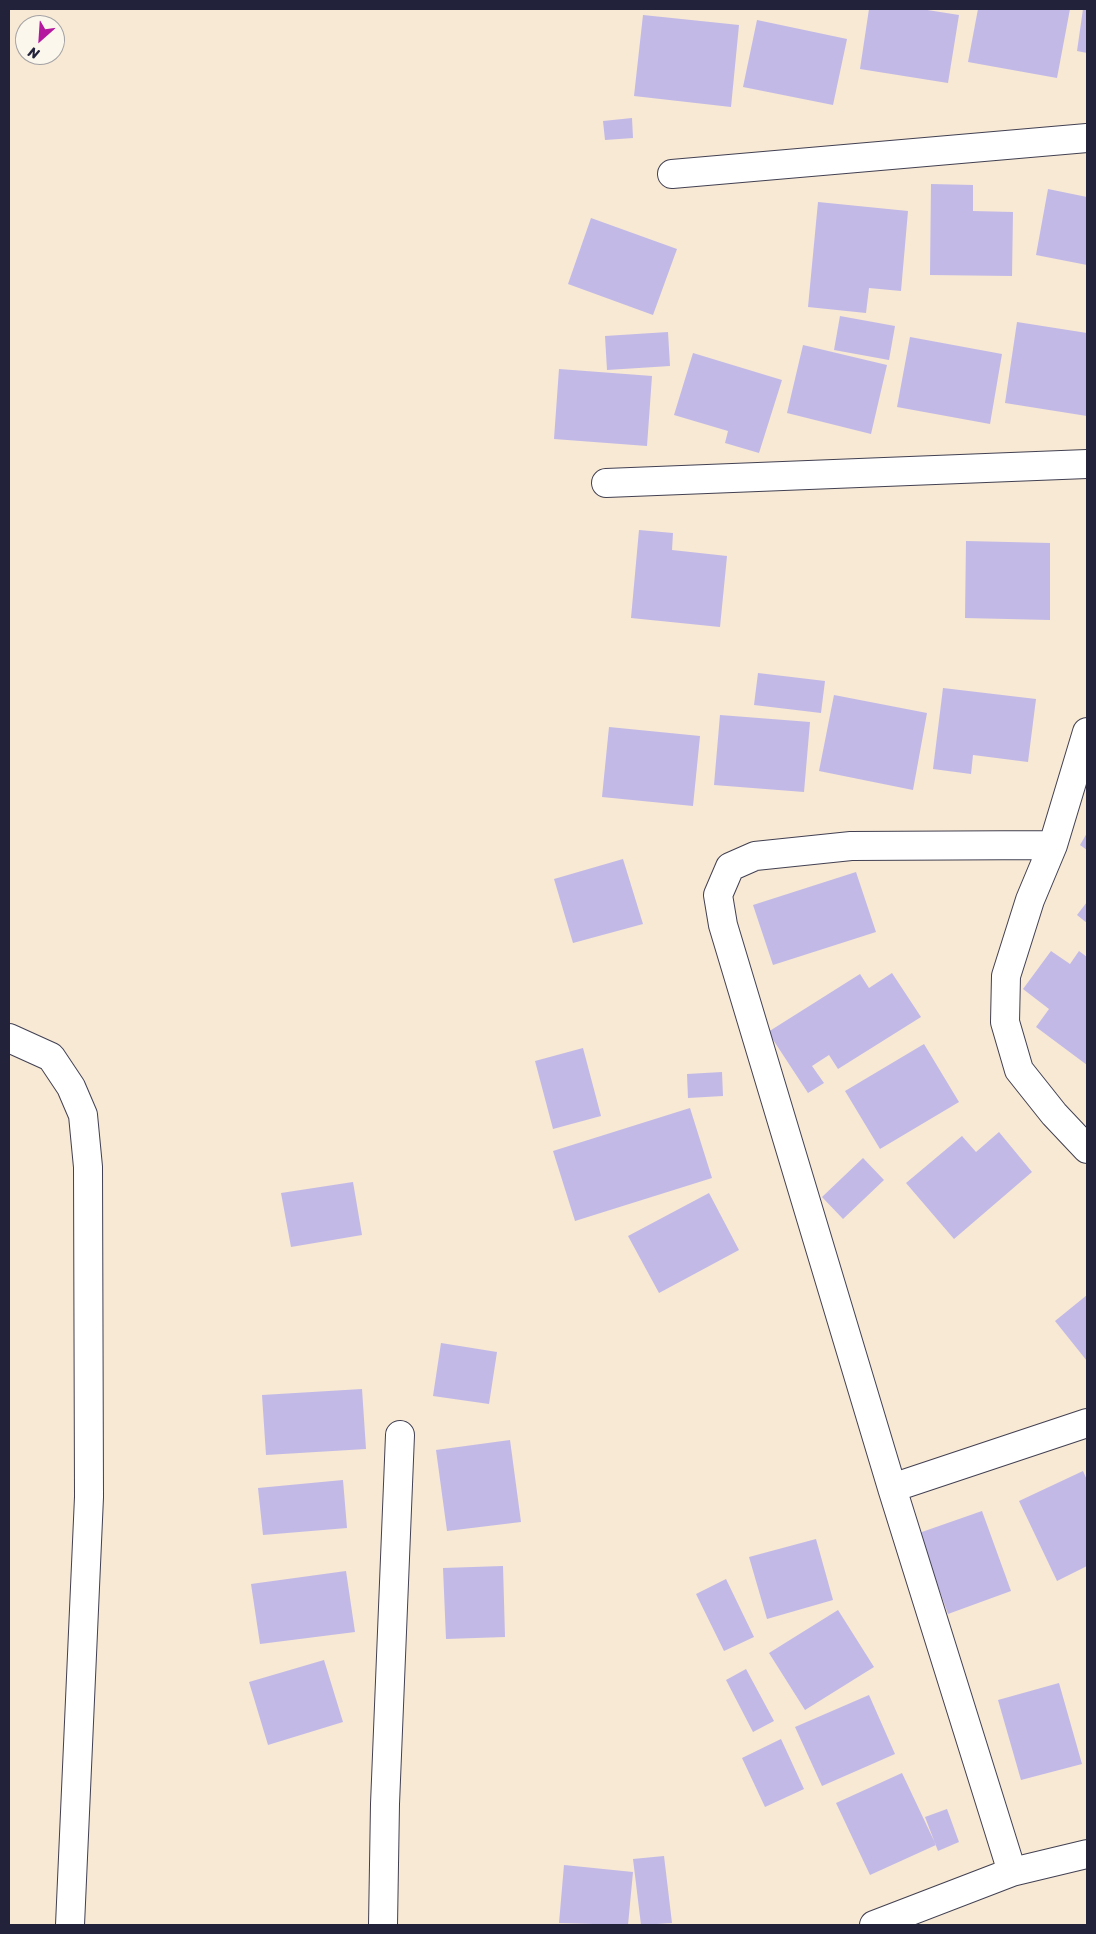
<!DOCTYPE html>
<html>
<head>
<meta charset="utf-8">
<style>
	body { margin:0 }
	#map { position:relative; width:1096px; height:1934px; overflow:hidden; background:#f7e9d4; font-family:Sriracha,sans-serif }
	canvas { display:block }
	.frame { position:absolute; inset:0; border:10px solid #22223b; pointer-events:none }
	.north { position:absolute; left:15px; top:15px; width:50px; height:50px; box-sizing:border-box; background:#fbf7ec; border:1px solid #a4a2a5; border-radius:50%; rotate:206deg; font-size:14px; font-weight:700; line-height:20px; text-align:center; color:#22223b }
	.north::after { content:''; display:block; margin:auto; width:18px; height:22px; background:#b5179e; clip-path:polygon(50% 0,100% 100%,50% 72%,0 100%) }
</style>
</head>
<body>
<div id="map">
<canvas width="1096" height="1934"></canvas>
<div class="frame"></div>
<div class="north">N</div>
</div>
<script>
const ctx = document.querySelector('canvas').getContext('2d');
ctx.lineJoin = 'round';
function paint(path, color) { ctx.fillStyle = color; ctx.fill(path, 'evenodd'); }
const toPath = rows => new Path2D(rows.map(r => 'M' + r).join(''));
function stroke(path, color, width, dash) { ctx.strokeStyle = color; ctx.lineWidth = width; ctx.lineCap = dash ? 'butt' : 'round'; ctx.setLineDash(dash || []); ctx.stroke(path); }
paint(toPath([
	[869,9,921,9,959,15,948,83,860,69],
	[978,9,1070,9,1057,78,968,62],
	[1083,9,1087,9,1087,53,1077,51],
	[643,15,739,25,731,107,634,96],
	[757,20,847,39,833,105,743,87],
	[632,118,633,138,605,140,603,121],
	[931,184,973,185,973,211,1013,212,1012,276,930,275],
	[1048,189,1087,197,1087,265,1036,255],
	[818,202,908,211,901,291,869,288,866,313,808,307],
	[591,218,677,249,653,315,568,284],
	[840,316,895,326,889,360,834,350],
	[1017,322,1087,333,1087,416,1005,403],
	[668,332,670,366,607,370,605,336],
	[910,337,1002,354,990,424,897,407],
	[803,345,887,365,871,434,787,413],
	[693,353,782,380,759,453,725,443,728,431,674,415],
	[559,369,652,376,647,446,554,439],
	[639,530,673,533,672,550,727,556,720,627,631,618],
	[966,541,1050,543,1050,620,965,618],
	[758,673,825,681,821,713,754,705],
	[943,688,1036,699,1028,762,973,755,971,774,933,769],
	[834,695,927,713,913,790,819,771],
	[720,715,810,722,804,792,714,785],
	[609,727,700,736,693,806,602,797],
	[1087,833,1087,850,1080,845],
	[623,859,643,924,573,943,554,879],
	[856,872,876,932,773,965,753,905],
	[1087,902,1087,923,1077,915],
	[1051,951,1070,964,1079,951,1087,957,1087,1065,1036,1027,1049,1009,1023,989],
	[892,973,921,1017,838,1069,829,1055,812,1066,824,1083,808,1093,768,1032,860,974,869,988],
	[924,1044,959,1102,880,1149,845,1091],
	[583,1048,601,1116,553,1129,535,1061],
	[722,1072,723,1096,688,1098,687,1074],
	[690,1108,712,1178,575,1221,553,1151],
	[999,1132,1032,1172,954,1239,906,1183,962,1136,976,1152],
	[863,1158,884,1180,843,1219,822,1197],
	[353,1182,362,1235,291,1247,281,1193],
	[709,1193,739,1250,659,1293,628,1236],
	[1087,1295,1087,1361,1055,1321],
	[441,1343,497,1352,489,1404,433,1396],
	[362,1389,366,1449,266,1455,262,1395],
	[510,1440,521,1522,447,1531,436,1450],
	[1083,1471,1087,1480,1087,1566,1057,1581,1019,1501],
	[343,1480,347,1528,263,1535,258,1488],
	[982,1511,1011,1591,948,1614,919,1533],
	[816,1539,833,1600,767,1619,749,1557],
	[503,1566,505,1637,446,1639,443,1568],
	[346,1571,355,1632,260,1644,251,1584],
	[726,1579,754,1637,724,1651,696,1594],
	[838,1610,874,1667,805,1710,769,1653],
	[324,1660,343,1722,268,1745,249,1682],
	[746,1669,774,1721,753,1732,726,1680],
	[1059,1683,1082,1764,1021,1780,998,1700],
	[869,1695,895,1754,822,1786,795,1727],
	[781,1739,804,1789,765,1807,742,1758],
	[902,1773,936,1845,870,1875,836,1803],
	[947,1809,959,1842,938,1851,925,1817],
	[664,1856,672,1923,641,1925,633,1859],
	[564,1865,633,1872,628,1925,559,1923]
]), '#c2b9e7');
const street = toPath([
	[672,174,1087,138],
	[606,483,1087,464],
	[1087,732,1053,845,1030,900,1006,976,1005,1022,1019,1070,1054,1114,1087,1149],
	[1053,845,851,846,755,856,730,867,718,895,723,925,892,1488,1087,1423],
	[9,1038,51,1057,71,1087,83,1115,88,1167,89,1497,70,1925],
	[892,1488,1012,1872,1087,1854],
	[383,1925,385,1804,400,1435],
	[874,1925,1012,1872]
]);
stroke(street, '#424052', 30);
stroke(street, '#fff', 28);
</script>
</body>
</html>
